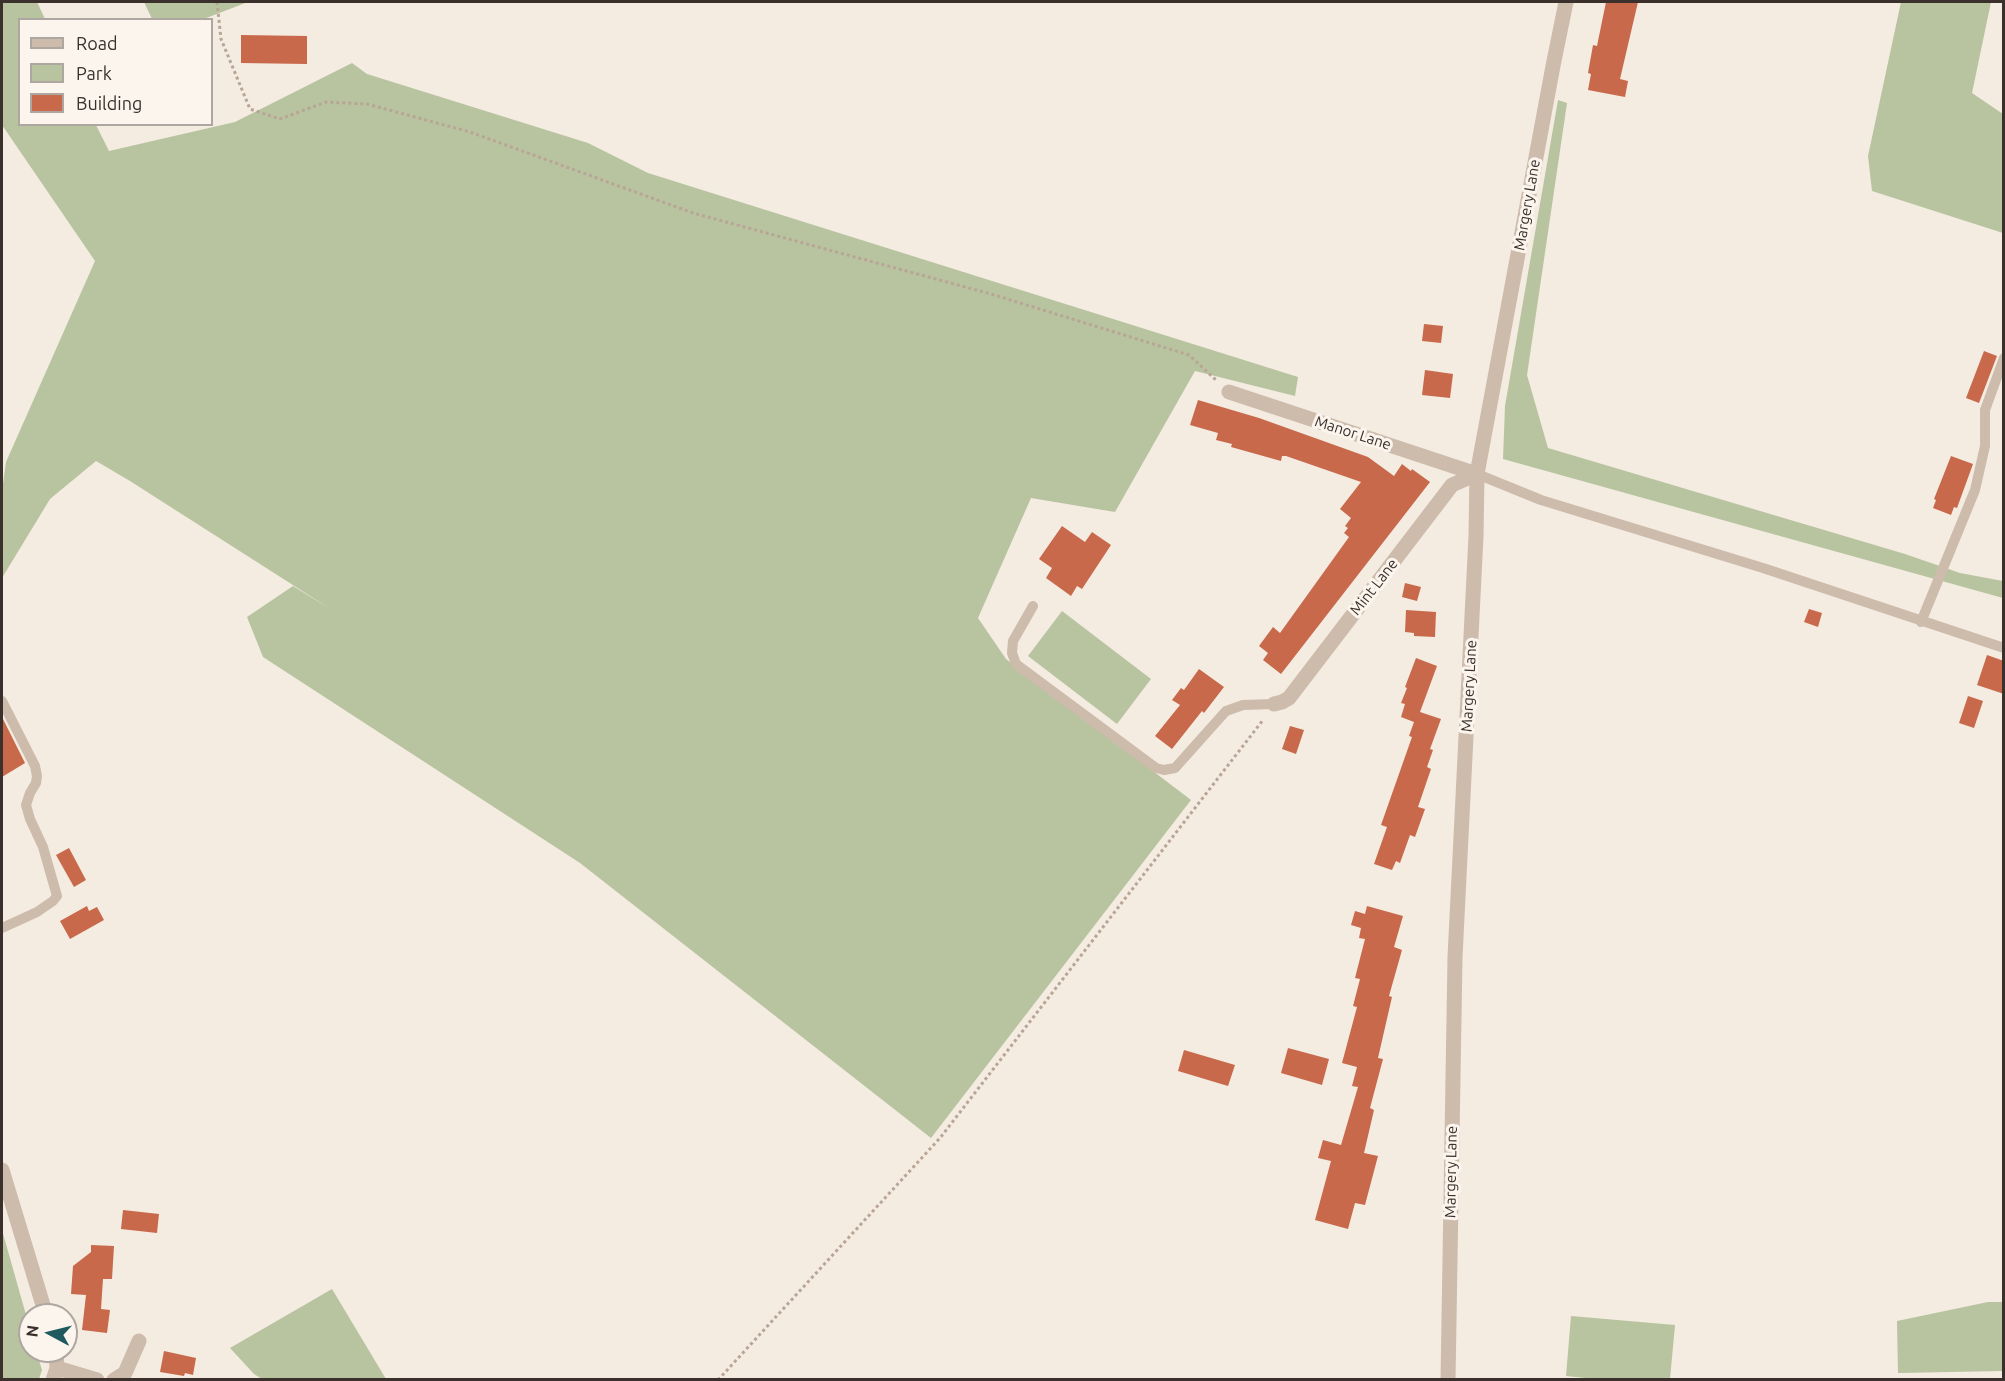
<!DOCTYPE html>
<html>
<head>
<meta charset="utf-8">
<style>
	body { margin:0 }
	#map { position:relative; width:2005px; height:1381px; overflow:hidden; background:#f4ebe1; font-family:Ubuntu,sans-serif }
	canvas { display:block }
	.frame { position:absolute; inset:0; border:3px solid #3b302b; pointer-events:none }
	.legend { position:absolute; left:18px; top:18px; width:195px; height:108px; box-sizing:border-box; background:#fbf5ee; border:2px solid #aea6a0; margin:0; padding:8px 10px; list-style:none; font-size:18px; color:#3b302b }
	.legend li { display:flex; align-items:center; gap:12px; height:30px }
	.legend b { width:30px; border:2px solid #aea6a0 }
	.north { position:absolute; left:18px; top:1303px; width:60px; height:60px; box-sizing:border-box; background:#fbf5ee; border:2px solid #aea6a0; border-radius:50%; rotate:277deg; font-size:16px; font-weight:700; line-height:24px; text-align:center; color:#3b302b }
	.north::after { content:''; display:block; margin:auto; width:21px; height:27px; background:#1f5a5e; clip-path:polygon(50% 0,100% 100%,50% 72%,0 100%) }
</style>
</head>
<body>
<div id="map">
<canvas width="2005" height="1381"></canvas>
<div class="frame"></div>
<ul class="legend">
<li><b style="height:8px;background:#cdbbac"></b>Road</li>
<li><b style="height:16px;background:#b8c4a0"></b>Park</li>
<li><b style="height:16px;background:#c8694b"></b>Building</li>
</ul>
<div class="north">N</div>
</div>
<script>
const ctx = document.querySelector('canvas').getContext('2d');
ctx.lineJoin = 'round';
function paint(path, color) { ctx.fillStyle = color; ctx.fill(path, 'evenodd'); }
const toPath = rows => new Path2D(rows.map(r => 'M' + r).join(''));
function stroke(path, color, width, dash) { ctx.strokeStyle = color; ctx.lineWidth = width; ctx.lineCap = dash ? 'butt' : 'round'; ctx.setLineDash(dash || []); ctx.stroke(path); }
function write(font, color, halo, rows, align = 'center') {
  ctx.font = font + ' Ubuntu,sans-serif'; ctx.lineWidth = 6; ctx.setLineDash([]); ctx.textBaseline = 'middle'; ctx.strokeStyle = halo; ctx.fillStyle = color; for (const [text, x, y, turn = 0] of rows) {
    ctx.save(); ctx.translate(x, y); ctx.rotate((+turn || 0) * Math.PI / 180); ctx.textAlign = isNaN(turn) ? turn : align; if (halo) ctx.strokeText(text, 0, 0); ctx.fillText(text, 0, 0); ctx.restore();
  }
}
paint(toPath([
	[2,2,37,2,45,19,20,20,20,124,96,125,109,151,235,122,352,63,367,74,588,143,648,173,1298,377,1295,396,1195,371,1115,512,1031,498,978,618,1006,659,1191,800,931,1138,580,863,263,657,247,617,293,586,332,610,130,481,96,461,50,499,2,578,2,491,6,462,95,261,2,125],
	[144,2,248,2,201,20,152,19],
	[1901,2,1991,2,1972,93,2003,114,2003,233,1872,191,1868,156],
	[1558,100,1567,103,1527,375,1548,448,1905,554,1960,573,2003,581,2003,598,1503,459,1505,406],
	[1062,611,1151,679,1117,724,1028,656],
	[2,1230,30,1329,30,1351,36,1351,42,1370,39,1379,2,1379],
	[332,1289,386,1379,262,1379,254,1374,230,1348],
	[1988,1302,2003,1302,2003,1371,1898,1373,1897,1321],
	[1571,1316,1675,1325,1670,1379,1606,1380,1566,1376]
]), '#b8c4a0');
paint(toPath([
	[1606,2,1638,2,1620,79,1628,81,1625,97,1588,90,1591,74,1588,73,1593,45,1597,46],
	[241,35,307,36,307,64,241,63],
	[1424,324,1443,326,1441,343,1422,341],
	[1984,351,1997,356,1979,403,1966,398],
	[1425,370,1453,374,1450,398,1422,395],
	[1198,400,1259,418,1368,457,1394,476,1402,464,1411,471,1412,469,1430,482,1281,674,1263,660,1268,653,1259,646,1273,627,1280,633,1349,537,1344,533,1348,528,1345,526,1351,518,1340,509,1361,482,1286,456,1282,456,1281,461,1231,447,1232,444,1216,440,1218,433,1190,425],
	[1951,456,1973,464,1957,508,1954,507,1951,515,1933,508,1936,500,1934,499],
	[1062,526,1085,542,1092,532,1111,545,1082,589,1077,586,1071,596,1046,578,1052,568,1039,559],
	[1405,583,1421,587,1417,601,1402,597],
	[1809,609,1822,613,1818,627,1804,622],
	[1406,610,1436,612,1435,637,1414,636,1414,633,1405,632],
	[1987,655,2004,661,2004,694,1977,685],
	[1416,658,1437,666,1420,712,1441,719,1430,749,1433,750,1427,767,1431,769,1418,807,1425,809,1415,837,1410,835,1400,863,1396,861,1392,870,1374,864,1387,827,1381,825,1412,737,1409,736,1414,722,1401,717,1405,704,1401,703,1407,688,1405,687],
	[1199,669,1224,687,1204,713,1202,711,1172,749,1155,736,1180,705,1172,700,1181,688,1184,690],
	[1968,696,1983,701,1974,728,1959,723],
	[2,717,25,763,2,777],
	[1290,726,1304,730,1296,754,1282,749],
	[69,848,86,880,74,887,56,855],
	[87,906,89,911,97,907,104,920,70,939,60,921],
	[1367,906,1403,916,1394,947,1402,950,1389,996,1392,997,1378,1058,1383,1059,1370,1108,1374,1110,1364,1153,1378,1156,1365,1205,1355,1203,1348,1229,1315,1220,1331,1161,1318,1158,1323,1140,1341,1145,1358,1087,1352,1086,1357,1067,1342,1063,1357,1007,1353,1006,1360,979,1355,978,1365,939,1359,938,1361,928,1351,925,1355,911,1365,914],
	[1288,1048,1329,1059,1322,1085,1281,1073],
	[1184,1050,1235,1065,1228,1086,1178,1071],
	[123,1210,159,1214,157,1233,121,1229],
	[91,1245,114,1246,112,1279,103,1279,101,1309,110,1310,107,1333,82,1330,86,1295,71,1294,73,1266,91,1252],
	[164,1351,196,1358,193,1375,185,1373,184,1376,160,1372]
]), '#c8694b');
stroke(toPath([
	[217,2,221,39,250,109,280,119,326,102,367,104,470,132,693,213,991,294,1189,355,1217,381],
	[718,1380,940,1138,1263,720]
]), '#b9a596', 3, [3, 3]);
stroke(toPath([
	[1477,474,1541,500,1763,568,2004,648],
	[1033,606,1013,641,1012,653,1016,664,1156,768,1164,770,1175,768,1226,711,1243,705,1274,704],
	[1921,622,1975,490,1985,446,1985,410,2004,358],
	[2,701,35,766,37,776,36,783,30,793,26,805,30,819,43,847,57,896,53,901,37,912,2,928]
]), '#cdbbac', 10);
stroke(toPath([
	[1229,392,1477,474],
	[1274,704,1282,702,1289,698,1452,485,1477,474],
	[2,1170,46,1315],
	[57,1368,97,1380],
	[53,1380,57,1368,56,1351],
	[114,1380,125,1373,139,1341],
	[1448,1380,1455,957,1476,536,1477,474,1553,66,1566,2]
]), '#cdbbac', 15);
write('15px', '#3b302b', '#fbf5ee', [
	["Margery Lane",1527,205,-80],
	["Manor Lane",1353,433,18],
	["Mint Lane",1374,587,-52],
	["Margery Lane",1469,686,-87],
	["Margery Lane",1451,1172,-89]
]);
</script>
</body>
</html>
